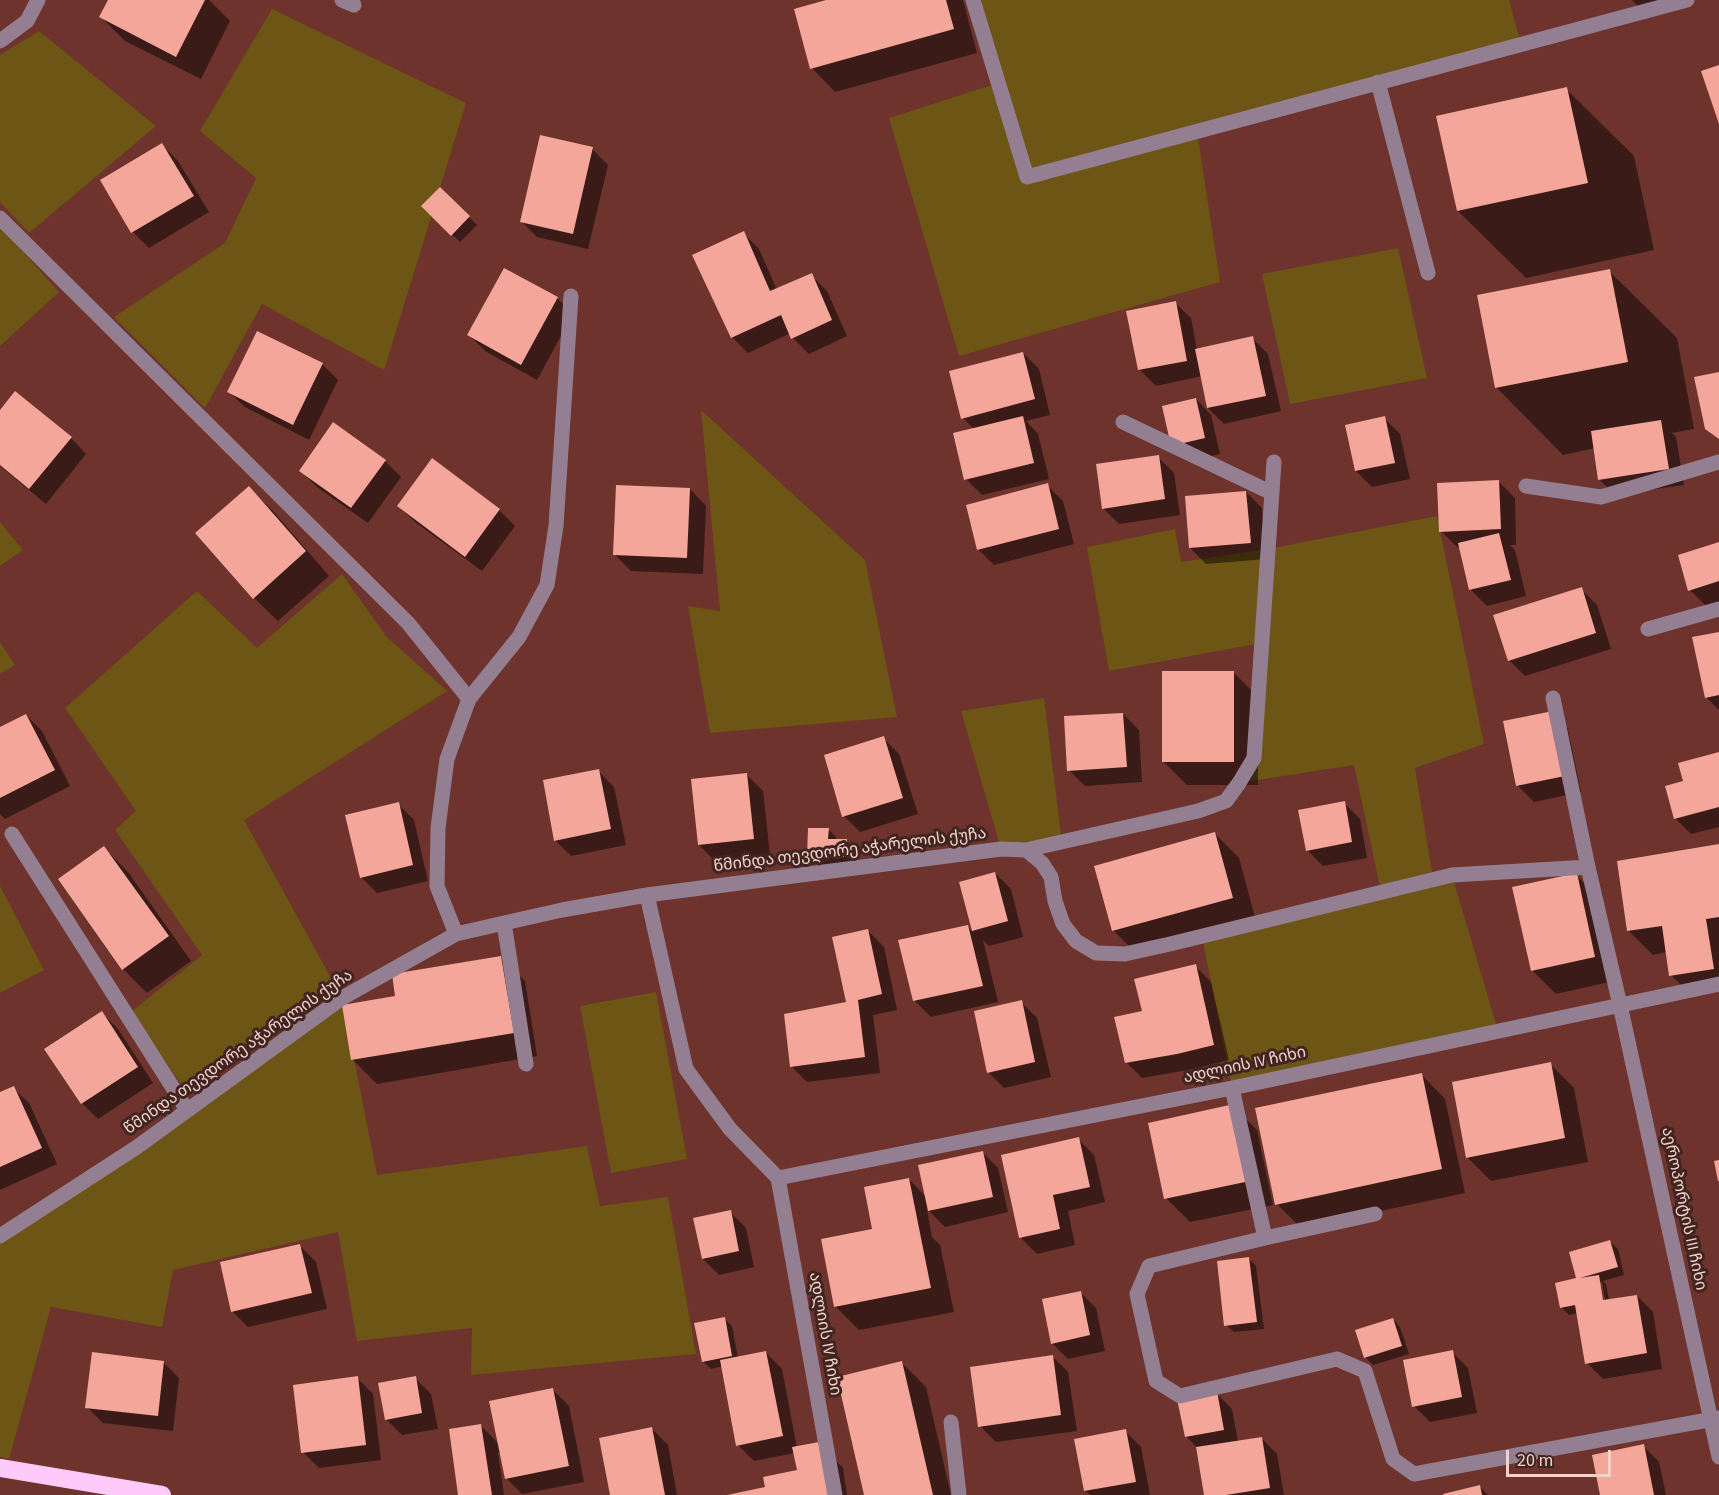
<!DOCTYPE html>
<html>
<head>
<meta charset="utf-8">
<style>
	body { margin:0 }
	#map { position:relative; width:1719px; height:1495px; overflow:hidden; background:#6d332c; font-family:"Source Sans 3",sans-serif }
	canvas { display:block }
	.scale { position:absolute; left:1506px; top:1450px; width:105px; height:27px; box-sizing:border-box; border:3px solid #f5d1cb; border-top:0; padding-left:8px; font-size:18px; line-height:21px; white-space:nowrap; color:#f5d1cb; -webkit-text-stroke:4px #402521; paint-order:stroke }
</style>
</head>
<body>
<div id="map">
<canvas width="1719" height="1495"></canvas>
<div class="scale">20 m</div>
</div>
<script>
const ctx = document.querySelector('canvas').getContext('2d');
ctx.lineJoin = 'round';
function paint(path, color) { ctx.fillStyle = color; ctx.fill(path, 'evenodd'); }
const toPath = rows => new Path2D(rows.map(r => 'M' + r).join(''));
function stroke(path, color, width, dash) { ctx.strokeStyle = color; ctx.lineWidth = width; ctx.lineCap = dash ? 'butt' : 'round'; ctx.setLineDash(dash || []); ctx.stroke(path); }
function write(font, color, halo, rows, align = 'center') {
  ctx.font = font + ' "Source Sans 3","Noto Sans Georgian",sans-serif'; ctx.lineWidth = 6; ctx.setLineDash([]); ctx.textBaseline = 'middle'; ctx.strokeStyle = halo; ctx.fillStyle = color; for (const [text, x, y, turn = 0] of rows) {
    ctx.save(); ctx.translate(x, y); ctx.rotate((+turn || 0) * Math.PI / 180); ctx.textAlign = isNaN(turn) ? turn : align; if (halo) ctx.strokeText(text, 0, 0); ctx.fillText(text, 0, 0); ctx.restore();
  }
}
paint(toPath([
	[973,0,1509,0,1521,44,1197,131,1220,282,959,356,889,118,998,83],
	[272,9,466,103,384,370,262,304,205,408,114,317,225,243,256,178,200,131],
	[39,31,156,126,29,233,0,202,0,55],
	[0,226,59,292,0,346],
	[1398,248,1427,378,1290,404,1262,274],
	[701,410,865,560,897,717,710,733,688,606,720,611],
	[1437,516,1484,744,1415,768,1433,879,1452,875,1498,1031,1232,1088,1202,937,1381,892,1354,765,1239,783,1254,758,1262,643,1109,671,1087,547,1175,529,1181,562,1268,549],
	[0,522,23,550,0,566],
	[342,574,386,636,447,691,244,820,336,987,185,1090,131,1012,202,955,115,830,136,811,65,708,197,591,257,648],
	[0,642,15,665,0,674],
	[1044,698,1062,842,1001,849,961,711],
	[0,886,44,970,0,993],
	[656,992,687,1159,611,1173,580,1006],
	[342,998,377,1175,587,1146,600,1206,668,1197,696,1354,471,1375,472,1328,357,1341,338,1232,173,1270,162,1327,51,1307,9,1459,0,1457,0,1236]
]), '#6c5515');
paint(toPath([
	[110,0,209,0,230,21,201,79,125,41,101,17],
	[831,0,963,0,977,53,835,92,812,68],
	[1632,0,1673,0,1641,9],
	[1566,89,1634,156,1654,250,1526,278,1458,211],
	[162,145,178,161,209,212,149,248,133,232],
	[592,149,608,165,588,249,537,237,521,221],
	[440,189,477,225,460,242,423,206],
	[743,233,759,249,777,290,811,275,827,291,847,336,809,354,793,338,791,333,748,353,732,337],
	[505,270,557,298,573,314,537,380,485,351,469,335],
	[1609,271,1677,338,1694,429,1672,433,1676,437,1684,485,1615,495,1599,479,1595,448,1563,455,1496,387],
	[1175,303,1191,318,1197,350,1252,338,1268,354,1281,411,1224,424,1208,408,1202,376,1156,386,1140,370],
	[258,333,322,364,338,380,309,440,245,407,229,392],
	[1023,353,1039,369,1050,415,1026,421,1038,434,1049,479,982,495,966,479,975,430,963,418],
	[1196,399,1211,415,1220,454,1188,461,1172,445],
	[0,412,71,438,86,454,46,504,0,466],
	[1384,418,1400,434,1410,479,1372,487,1356,471],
	[1158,457,1174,473,1180,515,1119,524,1103,508],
	[385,461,401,477,368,523,317,487,301,471],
	[1499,482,1515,498,1516,545,1510,545,1515,550,1526,596,1487,606,1471,590,1461,547,1457,547,1441,531],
	[1047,485,1063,501,1074,544,994,565,978,549],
	[249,488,273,511,329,576,278,621,254,598],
	[690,489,706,506,703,574,631,571,615,555],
	[1246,492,1262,508,1266,559,1206,564,1190,548],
	[399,506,499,510,515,526,482,571,415,522],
	[1719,544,1719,602,1706,606,1690,590],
	[1581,589,1597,605,1611,649,1525,676,1509,660],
	[1719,633,1719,710,1706,697],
	[1234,673,1258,697,1258,785,1187,785,1163,761],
	[1552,713,1568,729,1581,792,1534,802,1518,786],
	[1123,714,1139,730,1142,782,1085,786,1069,770],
	[26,715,42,731,70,786,5,819,0,814,0,729],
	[883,738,899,754,918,814,860,832,844,816],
	[1719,754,1719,827,1691,834,1675,818,1685,782],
	[598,771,614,787,626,845,571,856,555,840],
	[747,775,763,791,770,855,715,861,699,845],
	[1344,803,1360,819,1367,858,1323,866,1307,850],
	[398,804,414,820,428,881,377,893,361,877],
	[828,829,836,837,836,841,846,841,854,848,854,864,817,864,809,856],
	[1215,834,1239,858,1256,921,1137,954,1113,930],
	[1719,846,1719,986,1687,991,1671,975,1667,952,1653,955,1629,931],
	[104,848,128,872,191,961,147,993,123,969],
	[995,873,1011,889,1023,937,989,946,983,940,998,1002,931,1017,915,1001,900,942,968,927,974,933,960,883],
	[1576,875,1600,899,1618,980,1556,994,1532,970],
	[868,931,884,947,897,1010,873,1015,880,1073,807,1082,791,1066,848,1004],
	[501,957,525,981,537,1056,377,1084,353,1060,344,1006,397,997],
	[1195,966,1211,982,1229,1060,1193,1069,1142,1078,1126,1062,1144,1012],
	[1021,1002,1037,1018,1051,1077,1004,1088,988,1072],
	[102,1013,118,1029,153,1083,98,1119,82,1103],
	[1550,1064,1574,1088,1588,1162,1491,1181,1467,1157],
	[1422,1075,1445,1099,1465,1193,1301,1228,1277,1204],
	[13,1088,29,1103,57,1164,0,1190,0,1094],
	[1233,1106,1257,1130,1273,1205,1190,1222,1166,1198],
	[1078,1139,1094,1155,1105,1202,1068,1211,1075,1245,1037,1254,1021,1238],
	[982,1152,998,1168,1008,1212,945,1227,927,1209,932,1237,940,1245,954,1312,859,1330,835,1306,874,1229,909,1179,926,1197],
	[730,1212,746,1228,754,1267,719,1275,703,1259],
	[1610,1242,1618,1249,1624,1275,1603,1281,1606,1284,1609,1301,1637,1296,1653,1312,1662,1369,1603,1379,1587,1363,1578,1313,1569,1315,1561,1307,1578,1280],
	[1599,1282,1602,1282,1606,1307,1603,1308],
	[300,1246,316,1262,327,1309,248,1327,232,1311],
	[1249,1259,1256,1266,1264,1329,1234,1332,1226,1325],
	[1080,1292,1096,1308,1105,1351,1068,1359,1052,1343],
	[724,1319,732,1326,738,1358,766,1353,782,1369,797,1448,819,1444,843,1468,847,1495,728,1495,766,1488,799,1472,795,1453,754,1461,738,1445,723,1366,711,1369,703,1361],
	[1393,1319,1400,1327,1409,1354,1373,1365,1366,1358,1357,1330],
	[1452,1352,1468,1368,1477,1413,1430,1422,1414,1406],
	[1052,1356,1068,1372,1077,1431,996,1442,980,1426],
	[163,1362,179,1378,173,1431,103,1423,87,1407],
	[902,1363,926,1387,951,1495,866,1495],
	[357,1378,373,1394,381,1460,319,1468,303,1452],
	[415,1378,431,1394,438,1429,402,1435,386,1419],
	[553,1390,569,1406,584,1482,522,1494,506,1478,501,1453,498,1453,504,1495,460,1495,481,1426,499,1444],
	[1216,1393,1232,1409,1238,1442,1261,1438,1277,1454,1284,1495,1205,1495,1198,1449,1186,1436],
	[652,1429,668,1445,677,1495,612,1495],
	[1125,1431,1141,1447,1150,1495,1090,1495,1085,1490],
	[1643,1446,1659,1462,1666,1495,1602,1495],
	[1479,1486,1488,1495,1446,1495]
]), '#0007');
paint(toPath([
	[108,0,205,0,176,57,99,17],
	[826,0,946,0,954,29,810,69,794,9],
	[1719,65,1719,124,1701,71],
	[1567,87,1588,183,1457,211,1436,116],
	[540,135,593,147,573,234,520,222],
	[162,143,194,196,131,233,100,180],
	[440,187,470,216,451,236,421,206],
	[744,231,770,291,812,273,832,320,791,339,781,315,731,338,692,255],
	[504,268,558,297,521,365,467,335],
	[1610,269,1628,362,1495,388,1477,295],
	[1176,301,1187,361,1138,370,1126,311],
	[257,331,323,363,293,425,227,392],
	[1253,336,1266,396,1207,408,1195,349],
	[1023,352,1035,399,961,419,949,371],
	[1719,372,1719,439,1705,429,1694,377],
	[15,391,72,437,29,489,0,465,0,410],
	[1196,398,1205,438,1171,446,1162,406],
	[1023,416,1034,463,964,480,953,433],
	[1385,416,1395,463,1355,471,1345,425],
	[1661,420,1669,469,1598,480,1591,431],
	[333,422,386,460,351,508,299,471],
	[1159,455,1165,499,1102,509,1096,464],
	[432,458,500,509,465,557,397,506],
	[1499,480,1501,529,1439,532,1437,483],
	[1048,483,1059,529,977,550,966,505],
	[616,485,690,488,687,558,613,555],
	[249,486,306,551,253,599,195,533],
	[1246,491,1251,543,1189,548,1185,496],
	[1499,533,1511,580,1469,590,1458,543],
	[1719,542,1719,581,1688,591,1678,555],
	[1582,587,1596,633,1508,661,1493,615],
	[1719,632,1719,695,1705,698,1692,637],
	[1162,671,1234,671,1234,762,1162,762],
	[1553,711,1565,776,1516,786,1503,721],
	[1123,713,1127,767,1067,771,1064,716],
	[26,714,55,770,0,798,0,727],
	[884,736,903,798,842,817,824,755],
	[1719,752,1719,807,1674,819,1665,786,1683,781,1678,763],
	[599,769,611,829,554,841,543,780],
	[747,773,754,839,698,845,691,779],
	[1345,801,1352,842,1306,851,1298,810],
	[399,802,413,865,360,878,345,815],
	[808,828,829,828,828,839,847,839,847,857,807,857],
	[1215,832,1233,898,1112,931,1094,866],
	[1719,844,1719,917,1706,919,1714,969,1669,976,1662,926,1627,931,1617,861],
	[104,846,169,936,122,970,58,879],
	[995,872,1008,921,972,931,959,882],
	[1577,873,1595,957,1531,971,1512,887],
	[968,925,983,986,913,1001,898,940],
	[868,929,882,994,858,1000,865,1057,790,1067,784,1014,846,1002,832,937],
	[501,956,514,1033,351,1060,342,1005,395,996,392,974],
	[1196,964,1214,1045,1177,1054,1125,1063,1114,1017,1142,1011,1134,979],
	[1022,1000,1035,1062,987,1073,974,1011],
	[102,1011,138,1067,81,1104,44,1049],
	[1551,1062,1565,1138,1466,1158,1452,1082],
	[1422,1073,1442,1169,1275,1205,1255,1108],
	[14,1086,42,1148,0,1167,0,1092],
	[1234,1104,1250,1181,1164,1199,1148,1123],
	[1079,1137,1090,1187,1053,1195,1060,1229,1019,1238,1001,1155],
	[983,1151,993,1197,928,1211,918,1165],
	[1719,1160,1719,1181,1718,1181,1714,1161],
	[909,1178,931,1288,834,1307,821,1239,872,1229,864,1187],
	[731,1210,739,1251,702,1259,693,1218],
	[1610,1240,1618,1267,1580,1278,1599,1275,1603,1300,1637,1295,1647,1353,1585,1364,1575,1305,1560,1308,1555,1283,1576,1278,1569,1252],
	[300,1244,312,1293,231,1312,220,1262],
	[1249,1257,1257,1322,1224,1326,1217,1261],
	[1081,1291,1090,1335,1051,1344,1042,1299],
	[725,1317,732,1356,702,1362,694,1323],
	[1393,1318,1402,1346,1364,1358,1355,1330],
	[1453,1350,1462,1397,1412,1407,1403,1360],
	[766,1351,783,1436,736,1446,720,1360],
	[92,1352,164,1361,158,1416,85,1408],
	[1053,1355,1061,1415,978,1427,970,1367],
	[902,1361,933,1495,864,1495,837,1377],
	[358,1376,366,1445,301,1453,293,1385],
	[416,1376,422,1413,385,1420,378,1383],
	[553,1388,569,1466,505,1479,489,1401],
	[1217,1391,1224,1430,1185,1437,1177,1399],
	[481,1424,492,1495,458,1495,449,1429],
	[652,1427,665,1495,610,1495,599,1438],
	[1126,1429,1136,1482,1084,1491,1074,1439],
	[1262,1437,1270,1488,1226,1495,1204,1495,1196,1447],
	[819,1442,829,1495,727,1495,765,1487,763,1477,797,1470,792,1447],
	[1644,1444,1654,1495,1600,1495,1592,1455],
	[1480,1485,1482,1495,1443,1495,1443,1494]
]), '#f5a69a');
stroke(toPath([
	[342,0,354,5],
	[973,0,1027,177,1687,0],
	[0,41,27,21,38,0],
	[1378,82,1428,273],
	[0,218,408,623,469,699,447,759,438,828,437,886,456,934],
	[1123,422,1272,493],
	[1526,486,1601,497,1719,462],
	[1648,629,1719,609],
	[1553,698,1588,867],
	[469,699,519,637,547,585,556,526,571,296],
	[12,834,187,1110],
	[1026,850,1198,811,1226,801,1239,783,1254,758,1274,462],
	[647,895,686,1069,730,1129,778,1178,835,1495],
	[504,923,526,1064],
	[1232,1088,1265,1238,1149,1266,1137,1294,1156,1381,1180,1396,1337,1359,1365,1371,1393,1459,1414,1474,1719,1418],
	[778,1178,1232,1088,1719,984],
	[0,1236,137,1147,342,998,456,934,504,923,562,910,647,895,1001,849,1026,850,1042,863,1051,877,1055,901,1063,924,1076,941,1096,953,1125,954,1170,944,1452,875,1588,867,1620,1005,1719,1457],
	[1265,1238,1375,1214],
	[951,1422,959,1495]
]), '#947f92', 15);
stroke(toPath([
	[0,1468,162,1495]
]), '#fdcaf9', 18);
write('16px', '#f5d1cb', '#402521', [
	["წმინდა თევდორე აჭარელის ქუჩა",850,851,-7],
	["წმინდა თევდორე აჭარელის ქუჩა",239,1053,-35],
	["ადლიის IV ჩიხი",1245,1066,-12],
	["აეროპორტის III ჩიხი",1683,1209,78],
	["ადლიის IV ჩიხი",824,1334,80]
]);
</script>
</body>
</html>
